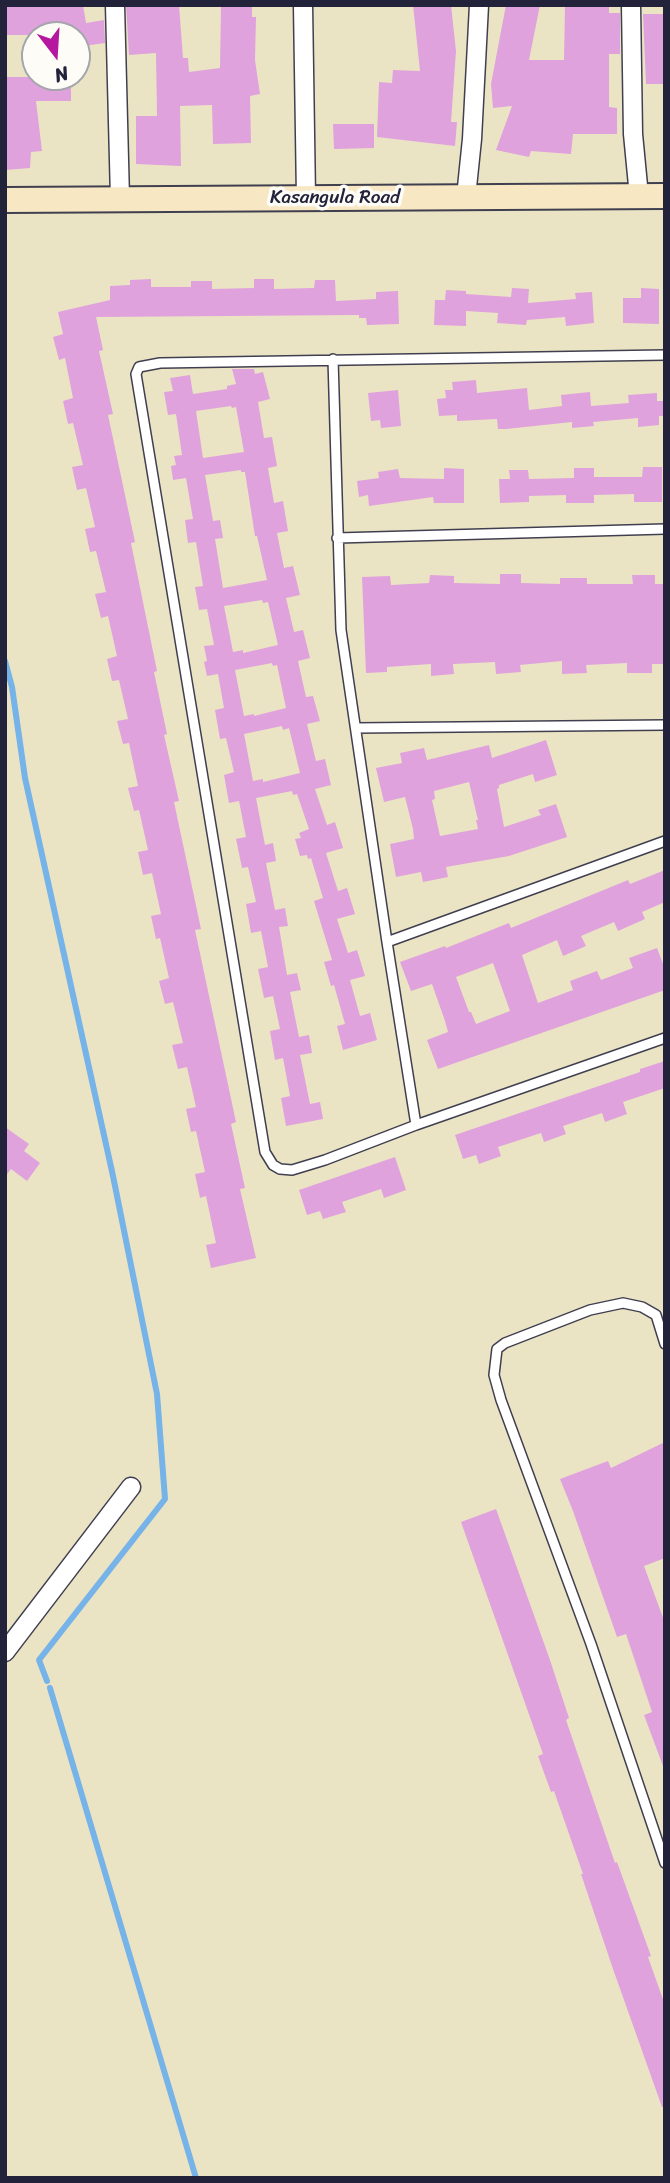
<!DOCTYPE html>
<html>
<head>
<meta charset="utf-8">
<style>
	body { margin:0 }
	#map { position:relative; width:670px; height:2183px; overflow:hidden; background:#ebe4c4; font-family:Sriracha,sans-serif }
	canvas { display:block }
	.frame { position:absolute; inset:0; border:7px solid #22223b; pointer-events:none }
	.north { position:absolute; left:21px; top:21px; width:70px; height:70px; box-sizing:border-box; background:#fdfcf7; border:2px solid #a5a5ac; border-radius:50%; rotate:163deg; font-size:19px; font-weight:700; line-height:28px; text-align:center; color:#22223b }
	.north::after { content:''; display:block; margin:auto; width:24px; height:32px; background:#b5179e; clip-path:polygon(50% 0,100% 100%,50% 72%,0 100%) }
</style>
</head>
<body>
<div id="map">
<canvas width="670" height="2183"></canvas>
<div class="frame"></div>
<div class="north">N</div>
</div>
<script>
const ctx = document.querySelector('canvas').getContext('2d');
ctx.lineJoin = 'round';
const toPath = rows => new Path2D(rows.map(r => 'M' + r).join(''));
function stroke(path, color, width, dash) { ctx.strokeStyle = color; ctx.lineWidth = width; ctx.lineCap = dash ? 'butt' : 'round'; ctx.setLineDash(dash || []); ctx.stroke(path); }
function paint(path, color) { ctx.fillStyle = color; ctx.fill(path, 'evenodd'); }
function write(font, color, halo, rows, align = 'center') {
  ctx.font = font + ' Sriracha,sans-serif'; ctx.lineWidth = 7; ctx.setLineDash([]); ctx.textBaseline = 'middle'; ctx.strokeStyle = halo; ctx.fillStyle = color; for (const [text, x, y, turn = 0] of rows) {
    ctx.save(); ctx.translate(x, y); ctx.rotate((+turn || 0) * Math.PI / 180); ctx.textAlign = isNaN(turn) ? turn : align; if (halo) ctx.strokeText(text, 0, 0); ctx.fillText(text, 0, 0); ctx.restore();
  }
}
stroke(toPath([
	[5,661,12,687,25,778,113,1176,157,1394,165,1499,39,1660,47,1681],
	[50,1688,196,2178]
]), '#75b3e8', 6);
paint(toPath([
	[5,5,83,5,86,23,104,20,105,43,77,47,77,35,5,35],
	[126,5,179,5,183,58,188,58,189,72,220,68,221,5,252,5,252,17,256,17,255,60,260,94,250,96,251,143,213,144,212,105,180,106,181,166,136,164,136,116,157,116,156,53,129,55],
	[413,5,451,5,456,51,451,122,457,122,455,146,377,137,379,82,392,83,393,70,420,71],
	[506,5,540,5,529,60,564,60,565,5,609,5,609,13,620,13,620,54,609,54,609,107,617,108,617,134,573,134,571,154,531,151,529,157,496,150,512,106,493,108,491,84],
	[643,14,665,14,665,84,646,84],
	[5,77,71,77,71,101,36,101,42,151,31,152,30,168,5,170],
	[333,124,374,124,374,148,334,149],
	[151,279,151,287,191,287,191,281,212,281,212,289,254,288,254,279,274,279,274,289,314,288,315,280,335,280,336,301,376,299,376,292,398,291,399,324,367,325,366,318,359,318,359,315,96,317,103,350,99,351,113,414,108,415,135,542,131,543,157,671,154,672,167,734,164,735,179,801,174,802,201,929,195,930,236,1122,231,1124,245,1188,240,1189,256,1258,211,1268,206,1245,216,1243,206,1196,200,1198,195,1174,205,1172,196,1131,191,1132,186,1109,196,1107,187,1067,178,1069,172,1045,183,1043,173,1002,165,1004,159,981,169,978,160,938,156,939,151,916,161,914,152,873,143,875,138,852,148,850,139,810,134,811,128,788,138,786,129,743,123,744,117,721,128,719,119,680,112,681,107,659,117,656,108,616,101,618,95,594,106,592,96,551,90,552,85,529,95,527,86,488,77,490,72,467,83,465,73,423,68,424,63,401,73,398,65,358,59,360,53,337,63,334,58,312,110,300,110,286,130,285,130,280],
	[512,288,529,289,528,303,576,299,575,293,592,292,594,323,566,326,565,317,527,320,526,325,497,323,498,313,466,311,466,326,434,325,435,300,445,300,446,290,466,291,466,294,511,297],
	[641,288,659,289,659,324,623,323,623,298,641,298],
	[232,369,254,369,255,374,263,372,270,399,258,402,264,438,272,437,277,466,268,468,274,503,283,501,288,531,277,533,284,568,293,566,300,595,286,598,294,632,303,630,310,658,298,661,306,697,313,696,320,721,307,724,316,761,325,759,331,785,315,789,327,825,335,822,343,848,326,853,338,891,347,888,355,914,337,919,348,953,357,950,365,976,350,980,360,1016,370,1013,377,1040,343,1050,337,1026,345,1024,334,985,331,986,324,962,332,960,314,901,323,898,311,858,308,859,307,855,300,856,295,839,301,838,299,833,309,829,297,794,293,795,292,791,256,798,265,845,273,843,276,861,266,863,275,910,285,908,288,926,279,927,287,975,297,973,301,990,290,992,299,1037,309,1035,312,1053,300,1055,310,1104,320,1102,323,1119,286,1126,281,1098,290,1096,283,1058,275,1060,270,1031,280,1029,273,996,264,998,258,969,268,967,261,931,251,933,246,904,256,902,248,867,242,868,236,839,246,837,239,801,229,803,224,775,234,772,226,738,220,739,215,710,224,708,218,674,207,676,204,662,207,661,204,646,214,645,207,609,199,610,195,587,203,586,196,542,188,543,185,520,193,519,186,478,173,480,171,466,176,465,174,456,182,455,176,414,168,415,164,392,173,391,170,378,190,375,193,394,227,389,227,386,236,384],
	[231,406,232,408,236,407,244,452,203,458,196,411],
	[241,470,241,472,245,472,255,536,257,536,267,580,223,588,215,539,223,538,220,520,213,521,205,475],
	[262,600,263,603,268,602,278,645,243,653,243,650,233,652,224,606],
	[272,663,273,666,277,665,286,708,254,716,254,714,244,716,235,670],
	[282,726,283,730,289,728,300,773,263,782,263,779,253,781,244,734],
	[476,380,477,393,527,388,529,410,562,406,561,395,590,392,591,406,629,403,628,395,657,393,657,401,665,401,665,416,659,416,659,425,638,427,638,418,593,422,594,426,572,428,572,422,506,429,498,429,497,419,457,421,457,415,439,416,437,399,446,398,445,390,453,390,452,382],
	[398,390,401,426,381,428,380,420,371,421,368,393],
	[643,467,662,467,662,502,634,502,634,494,594,495,594,503,566,503,566,495,529,496,529,502,500,503,499,479,510,479,509,470,528,470,529,479,574,478,574,468,594,468,594,477,642,477],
	[444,468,464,469,464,503,434,503,433,497,369,506,368,495,359,497,357,481,379,478,378,472,398,469,400,478,444,479],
	[500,574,521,574,521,583,560,584,560,578,587,578,587,584,633,584,632,575,655,575,655,584,665,584,665,664,652,664,652,673,627,673,627,663,586,665,587,673,562,674,562,661,520,665,521,672,496,674,495,662,453,664,454,674,431,676,431,664,387,667,387,672,366,673,362,577,390,576,391,585,429,583,430,575,454,576,454,583,500,584],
	[546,740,557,775,535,782,533,774,499,785,499,788,497,789,504,827,541,815,538,810,556,804,567,837,509,856,446,867,448,877,423,882,421,872,396,877,390,844,414,839,413,829,405,797,384,802,376,768,402,763,400,753,424,748,427,760,489,745,492,758],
	[469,782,478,820,476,820,478,829,440,836,432,800,435,799,434,791],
	[665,870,665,902,642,912,645,919,618,931,614,922,581,936,586,946,563,956,557,940,522,955,538,1003,573,990,570,981,597,971,601,980,633,968,629,958,657,948,665,969,665,990,438,1069,427,1040,448,1032,445,1021,432,984,411,991,400,962,445,946,446,948,509,923,511,928,628,880,630,884],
	[493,963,510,1011,476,1024,471,1012,469,1012,456,977],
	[665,1061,665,1088,623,1102,627,1114,605,1122,602,1113,563,1126,566,1134,544,1142,541,1133,498,1147,501,1156,479,1164,476,1155,463,1159,455,1135,640,1072,640,1069],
	[5,1127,29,1144,24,1151,40,1163,27,1181,11,1169,5,1177],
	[395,1157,406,1190,384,1198,381,1189,342,1202,346,1212,323,1219,320,1211,307,1215,299,1190],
	[665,1442,665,1558,644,1566,665,1623,665,1765,663,1766,644,1715,652,1712,626,1634,617,1637,573,1511,560,1479,608,1461,611,1468],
	[496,1509,550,1660,569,1718,566,1720,615,1863,617,1862,651,1956,648,1957,665,2005,665,2106,662,2107,613,1969,581,1874,583,1874,554,1791,551,1792,538,1756,543,1754,461,1522]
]), '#dfa2dd');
const service = toPath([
	[665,355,160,363,139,367,136,374,265,1152,273,1165,280,1169,292,1170,325,1160,416,1125,665,1038],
	[333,359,341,630,387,942,416,1125],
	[337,538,665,529],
	[356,728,665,725],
	[387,942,665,841],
	[665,1344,656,1315,642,1307,623,1303,590,1310,505,1343,497,1349,494,1375,501,1400,591,1644,665,1863]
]);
const minor = toPath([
	[115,5,120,199],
	[303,5,306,198],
	[631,5,633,134,639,196],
	[466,197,472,139,479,5],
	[5,1652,131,1487]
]);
const secondary = toPath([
	[5,200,665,196]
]);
stroke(service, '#403f50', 12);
stroke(minor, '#403f50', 21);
stroke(secondary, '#403f50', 28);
stroke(service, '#fff', 9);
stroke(minor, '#fff', 18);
stroke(secondary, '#f7e8c3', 24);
write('19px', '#22223b', '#fdfcf7', [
	["Kasangula Road",335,198]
]);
</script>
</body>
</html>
